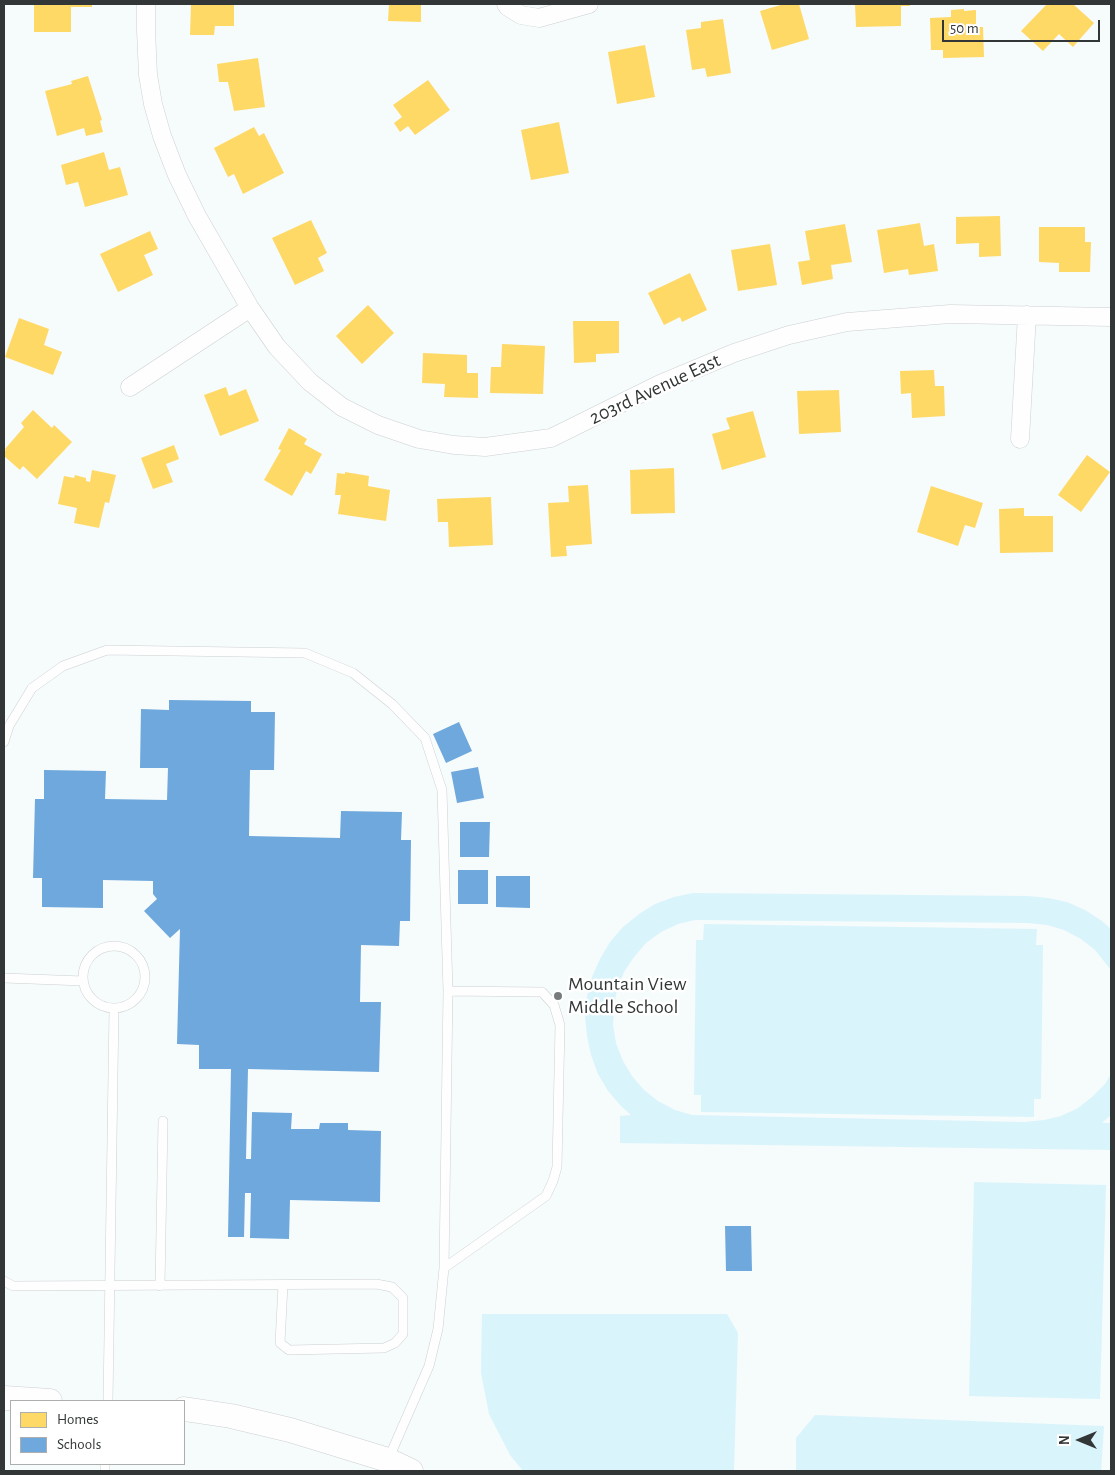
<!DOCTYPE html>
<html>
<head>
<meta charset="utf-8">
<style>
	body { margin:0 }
	#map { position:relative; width:1115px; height:1475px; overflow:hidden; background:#f6fbfc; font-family:"Alegreya Sans",sans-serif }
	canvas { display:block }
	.frame { position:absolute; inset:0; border:5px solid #333637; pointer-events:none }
	.legend { position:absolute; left:10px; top:1400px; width:175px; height:65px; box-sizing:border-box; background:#fff; border:1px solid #adafaf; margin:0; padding:6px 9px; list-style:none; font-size:15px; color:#333637 }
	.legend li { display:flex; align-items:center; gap:10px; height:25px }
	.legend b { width:25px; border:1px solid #adafaf }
	.north { position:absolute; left:1055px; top:1415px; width:50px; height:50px; -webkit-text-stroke:4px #fff; paint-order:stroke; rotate:270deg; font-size:14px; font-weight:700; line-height:20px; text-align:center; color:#333637 }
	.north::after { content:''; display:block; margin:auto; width:18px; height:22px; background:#333637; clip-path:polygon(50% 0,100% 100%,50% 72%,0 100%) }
	.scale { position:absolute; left:942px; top:20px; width:158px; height:22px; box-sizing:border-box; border:2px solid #333637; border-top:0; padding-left:6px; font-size:15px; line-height:18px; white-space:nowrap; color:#333637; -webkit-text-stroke:4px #fff; paint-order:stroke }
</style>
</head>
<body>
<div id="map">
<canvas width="1115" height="1475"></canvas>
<div class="frame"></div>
<ul class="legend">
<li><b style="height:14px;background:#ffd966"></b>Homes</li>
<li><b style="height:14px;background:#6fa8dc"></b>Schools</li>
</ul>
<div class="north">N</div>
<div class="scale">50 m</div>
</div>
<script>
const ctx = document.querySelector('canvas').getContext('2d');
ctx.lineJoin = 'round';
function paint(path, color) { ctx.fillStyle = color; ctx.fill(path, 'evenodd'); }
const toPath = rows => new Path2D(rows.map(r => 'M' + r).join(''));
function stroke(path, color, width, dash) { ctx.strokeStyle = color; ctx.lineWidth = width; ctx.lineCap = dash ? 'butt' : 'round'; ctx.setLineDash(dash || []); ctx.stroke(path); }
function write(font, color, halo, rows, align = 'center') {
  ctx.font = font + ' "Alegreya Sans",sans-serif'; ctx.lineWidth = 5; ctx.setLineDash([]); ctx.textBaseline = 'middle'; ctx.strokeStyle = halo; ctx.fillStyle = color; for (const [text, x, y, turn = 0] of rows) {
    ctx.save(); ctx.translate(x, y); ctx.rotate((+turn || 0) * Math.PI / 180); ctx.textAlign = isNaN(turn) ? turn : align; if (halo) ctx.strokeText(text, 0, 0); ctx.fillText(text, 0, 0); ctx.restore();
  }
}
paint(toPath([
	[693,893,1028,896,1048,898,1067,902,1085,910,1102,921,1111,929,1111,970,1095,950,1081,939,1064,930,1047,925,1028,923,695,920,678,924,661,932,646,943,634,957,624,972,617,989,614,1007,613,1025,616,1043,623,1061,632,1076,644,1090,658,1101,675,1110,692,1115,1025,1122,1044,1120,1061,1116,1078,1108,1092,1097,1105,1084,1111,1074,1111,1115,1102,1123,1111,1123,1111,1150,620,1143,620,1116,631,1115,621,1106,608,1091,598,1074,591,1055,587,1036,585,1016,587,996,592,977,600,959,610,942,623,927,639,914,655,904,674,897],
	[704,924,1037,929,1036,945,1043,945,1041,1099,1034,1099,1034,1117,701,1112,701,1095,694,1095,696,940,703,940],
	[974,1182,1106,1185,1100,1399,969,1396],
	[482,1314,727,1314,738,1333,734,1471,523,1471,510,1455,489,1414,481,1373],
	[815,1415,1104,1426,1101,1471,796,1471,796,1438]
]), '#daf4fb');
paint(toPath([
	[34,4,92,4,92,7,71,7,71,32,34,32],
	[191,4,234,4,234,26,215,26,214,35,190,35],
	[389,4,421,4,421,22,388,21],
	[784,4,799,4,809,39,772,50,760,11],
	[855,4,910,4,910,6,901,6,901,26,856,27],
	[1047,4,1073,4,1094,23,1073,47,1059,34,1043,51,1021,31],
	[964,9,964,11,976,10,976,27,983,27,984,57,943,58,943,50,931,50,930,18,951,17,951,10],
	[723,19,731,73,707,77,705,68,692,70,686,30,701,28,701,22],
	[645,45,655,97,617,104,608,52],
	[258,58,265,107,234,111,228,82,219,82,217,64],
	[88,76,102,120,100,121,103,132,86,136,84,128,57,136,45,91,72,84,71,81],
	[428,80,450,110,415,135,408,126,400,132,394,123,402,117,393,105],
	[559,122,569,173,531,180,521,130],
	[254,127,259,136,264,133,284,173,243,194,234,174,228,177,214,148],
	[104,152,109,170,120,167,128,195,85,207,78,182,66,185,61,165],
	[1000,216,1001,256,979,257,979,243,956,244,956,217],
	[311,220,327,253,318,258,324,271,295,285,272,238],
	[920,223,924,246,934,244,938,271,909,275,908,269,884,273,877,230],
	[845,224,852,262,831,265,833,279,802,285,798,262,810,260,805,231],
	[1039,227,1085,227,1085,242,1091,242,1090,272,1059,272,1059,263,1039,262],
	[150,231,158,249,144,255,153,275,118,292,100,254],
	[770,244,777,285,738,291,731,250],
	[690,273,707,310,682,322,680,317,664,325,648,293],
	[368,305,394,333,362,364,336,336],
	[19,318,49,329,44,345,62,352,53,375,5,357],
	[573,321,619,321,619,353,596,354,596,362,574,363],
	[502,344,545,346,543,394,490,393,491,367,501,367],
	[423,353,467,355,467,373,478,373,478,398,444,397,445,384,422,383],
	[934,370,935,386,944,386,945,416,912,418,911,393,901,394,900,371],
	[226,387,229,396,246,389,259,421,220,436,204,395],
	[839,390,841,432,799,434,797,391],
	[33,410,52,428,54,425,72,442,37,479,23,466,20,470,4,456,4,452,6,450,5,449,24,427,21,423],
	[753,411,766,457,722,470,712,434,730,429,726,418],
	[289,428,307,439,304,444,322,454,311,474,306,471,292,496,264,480,281,450,278,449],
	[174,445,179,459,166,464,173,482,153,489,141,458],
	[1087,455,1110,472,1081,512,1058,495],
	[674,468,675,513,631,514,630,470],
	[92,470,116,475,109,503,105,502,99,528,74,523,77,508,58,504,64,476,74,478,75,475,86,478,86,481,90,482],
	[345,472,369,476,368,486,390,490,386,521,338,514,341,495,335,495,337,473,345,474],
	[588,485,592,544,566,546,567,556,551,557,548,503,569,502,568,486],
	[931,486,983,503,975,528,965,525,958,546,917,532],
	[491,497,493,545,449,547,448,522,438,522,437,499],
	[1024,508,1024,516,1053,516,1053,552,1000,553,999,509]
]), '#ffd966');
paint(toPath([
	[169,700,251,701,251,712,275,712,274,770,250,770,249,836,340,838,341,811,402,812,401,840,411,840,410,921,400,921,399,946,361,945,360,1002,381,1002,379,1072,248,1069,246,1159,251,1159,252,1112,292,1113,291,1129,319,1129,320,1123,348,1123,348,1130,381,1131,380,1202,290,1200,289,1239,250,1238,251,1193,245,1193,244,1237,228,1237,231,1069,199,1069,199,1045,177,1044,180,929,170,938,144,911,157,899,153,894,153,881,103,880,103,908,42,907,42,878,33,878,35,799,44,799,44,770,106,771,105,799,167,800,168,768,140,768,141,709,169,710],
	[459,722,472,751,446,763,433,734],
	[478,767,484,798,457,803,451,772],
	[460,822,490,822,489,857,460,857],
	[458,870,488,870,488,904,458,904],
	[496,876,530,876,530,908,496,907],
	[725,1226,751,1226,752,1271,726,1271]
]), '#6fa8dc');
const service = toPath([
	[4,742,9,726,32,688,63,666,107,650,305,653,353,673,392,704,425,738,442,790,448,991,444,1268,438,1329,429,1366,388,1460],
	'83 977a31 31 0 1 1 62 0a31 31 0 1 1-62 0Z',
	[4,978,83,981],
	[444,1268,546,1196,553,1181,557,1167,560,1025,554,1005,542,992,448,991],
	[4,1281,13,1286,376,1284,392,1287,403,1298,403,1334,395,1343,384,1348,289,1350,280,1343,283,1285],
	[160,1286,163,1121],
	[108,1401,114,1009],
	[105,1471,105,1464]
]);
const minor = toPath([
	[146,4,146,30,148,75,153,104,162,136,177,175,197,216,250,308,277,347,310,382,342,407,378,425,419,439,454,445,485,447,551,438,660,384,734,353,789,335,847,322,950,314,1111,317],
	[506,4,508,7,521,15,539,18,589,4],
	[130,387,250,308],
	[1020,439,1027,315]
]);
const secondary = toPath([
	[4,1398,50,1401],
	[184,1409,231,1416,290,1430,388,1460,411,1471]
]);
stroke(service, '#cdd0d1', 10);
stroke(minor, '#cdd0d1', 19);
stroke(secondary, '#cdd0d1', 25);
stroke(service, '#fefeff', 9);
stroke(minor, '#fefeff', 18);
stroke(secondary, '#fefeff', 24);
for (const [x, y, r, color] of [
	[558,996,5,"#777b7c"]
]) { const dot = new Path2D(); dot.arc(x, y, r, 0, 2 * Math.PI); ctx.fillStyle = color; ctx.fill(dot); stroke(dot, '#fff', 2); }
write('20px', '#333637', '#fff', [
	["203rd Avenue East",655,389,-25]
]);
write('20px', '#333637', '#fff', [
	["Mountain View",568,984],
	["Middle School",568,1007]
], 'left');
</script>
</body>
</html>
